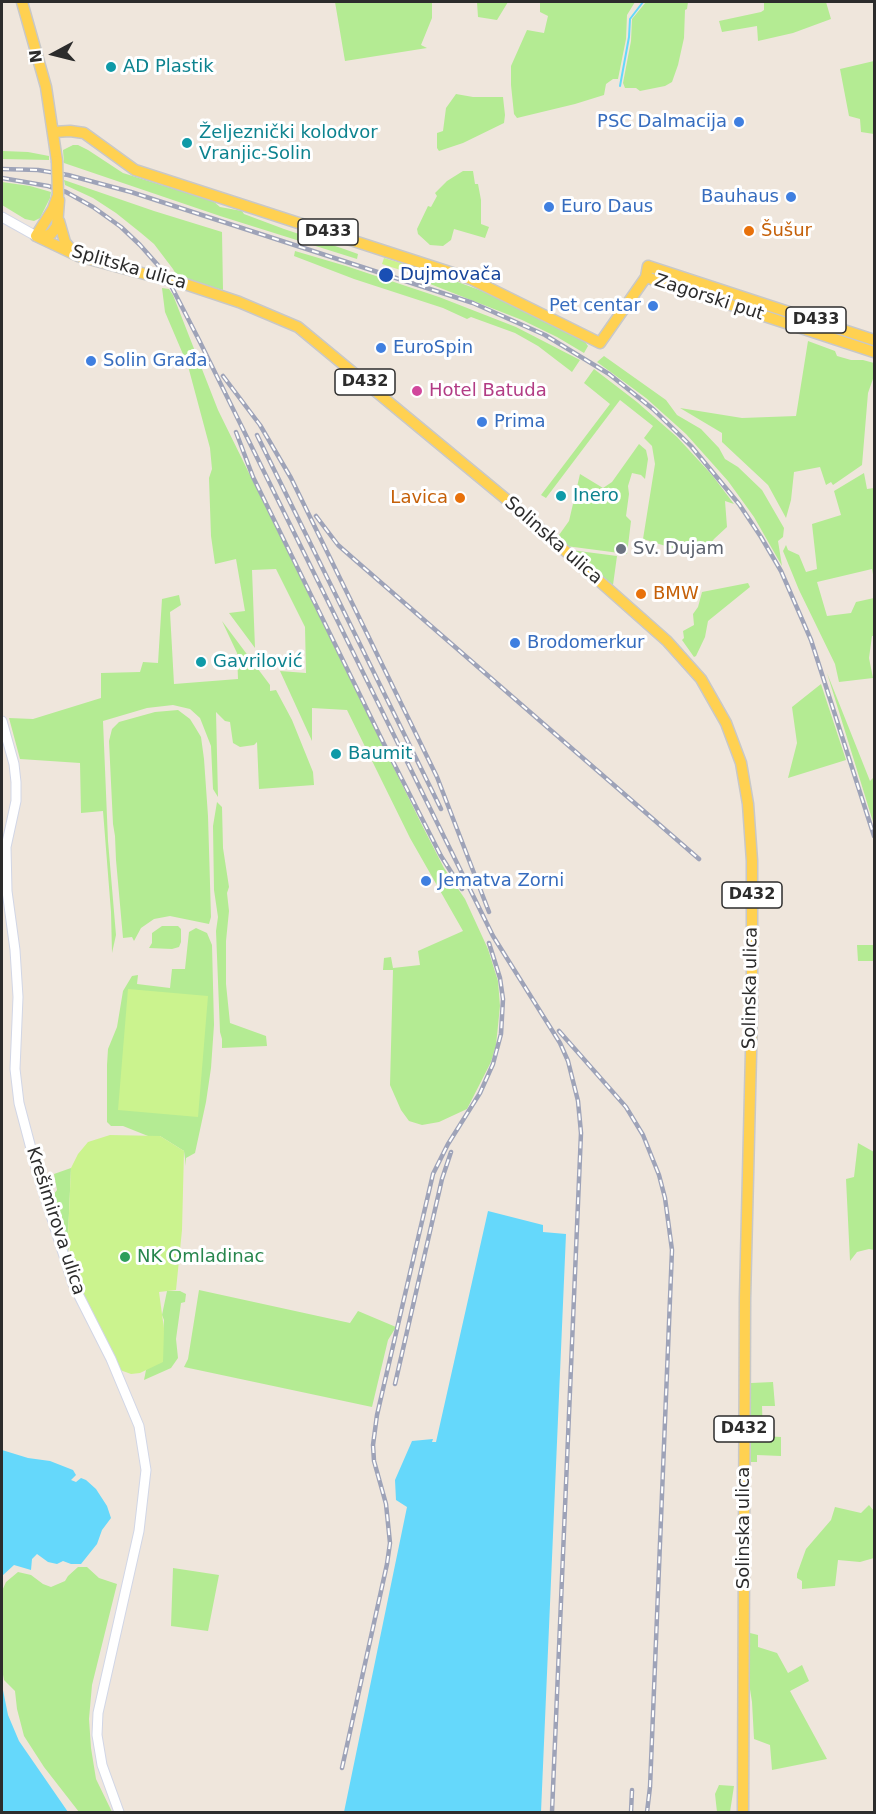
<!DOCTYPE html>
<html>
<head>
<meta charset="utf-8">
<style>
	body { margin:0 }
	#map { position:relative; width:876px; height:1814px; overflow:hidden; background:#efe6dc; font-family:"DejaVu Sans",sans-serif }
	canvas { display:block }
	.frame { position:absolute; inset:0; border:3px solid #2c2c2c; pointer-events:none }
	.north { position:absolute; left:24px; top:24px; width:60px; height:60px; -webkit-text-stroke:4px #fff; paint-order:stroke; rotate:263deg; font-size:16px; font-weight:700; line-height:24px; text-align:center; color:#2c2c2c }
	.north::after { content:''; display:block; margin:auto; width:21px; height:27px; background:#2c2c2c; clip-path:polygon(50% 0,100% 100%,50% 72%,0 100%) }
</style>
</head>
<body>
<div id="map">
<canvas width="876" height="1814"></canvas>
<div class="frame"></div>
<div class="north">N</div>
</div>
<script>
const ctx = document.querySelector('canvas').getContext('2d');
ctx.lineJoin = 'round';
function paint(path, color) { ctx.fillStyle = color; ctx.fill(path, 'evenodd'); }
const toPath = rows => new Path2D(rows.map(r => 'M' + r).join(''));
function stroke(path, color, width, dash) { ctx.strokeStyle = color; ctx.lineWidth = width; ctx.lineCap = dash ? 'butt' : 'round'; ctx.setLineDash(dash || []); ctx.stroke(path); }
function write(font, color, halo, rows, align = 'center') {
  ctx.font = font + ' "DejaVu Sans",sans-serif'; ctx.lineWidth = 6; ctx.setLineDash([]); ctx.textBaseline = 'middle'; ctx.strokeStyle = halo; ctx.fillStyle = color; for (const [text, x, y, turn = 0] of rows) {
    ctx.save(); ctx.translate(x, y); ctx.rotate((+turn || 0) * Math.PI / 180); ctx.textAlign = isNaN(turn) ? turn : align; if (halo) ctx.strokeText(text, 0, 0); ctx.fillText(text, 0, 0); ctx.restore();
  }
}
paint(toPath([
	[335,2,432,2,432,18,421,45,427,48,345,61],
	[477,2,508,2,497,20,478,17],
	[540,2,635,2,627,15,626,39,618,79,613,79,606,84,604,95,575,104,517,118,514,114,511,85,511,66,527,30,544,33,548,16,540,12],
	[646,2,688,2,687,9,685,10,684,38,678,65,672,82,665,86,640,91,636,88,625,88,623,83,631,41,632,19],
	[764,2,826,2,831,19,793,33,758,41,757,26,722,32,719,21,761,12,764,10],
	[874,61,874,134,861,132,860,119,849,116,840,69],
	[456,94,473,97,503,97,505,115,504,123,463,143,439,151,437,148,437,133,443,131,446,108],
	[2,145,3,151,28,152,49,156,49,160,2,159],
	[73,145,78,145,88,150,123,173,213,201,220,207,242,211,244,214,284,229,344,249,358,254,357,259,220,216,64,163,63,150],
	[463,171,473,171,475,184,478,184,481,200,481,224,489,227,485,238,454,229,451,240,443,246,430,245,418,234,417,229,428,206,431,207,437,196,435,193,447,181],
	[64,180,154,211,222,232,223,290,178,278,173,269,154,244,141,233,116,213,93,198,65,185],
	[2,182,30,186,51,192,50,198,40,218,34,221,25,219,2,205],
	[295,251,346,266,439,297,516,327,580,360,572,372,538,346,515,333,471,317,467,319,443,308,354,279,294,256],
	[428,271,493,295,585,342,588,346,584,353,557,337,522,320,425,282],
	[162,288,169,289,173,295,218,410,422,825,444,868,465,899,488,949,498,981,500,1006,496,1045,491,1062,467,1109,439,1122,422,1125,409,1121,401,1110,390,1085,393,970,383,970,384,958,391,957,393,968,420,965,418,951,463,931,410,838,347,710,312,708,312,741,280,671,306,673,305,627,276,569,252,570,255,648,229,613,245,611,236,559,215,564,211,536,209,478,212,469,210,448,188,366,165,312],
	[808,341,835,351,837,356,851,360,863,360,874,363,874,376,868,393,862,465,833,485,831,482,826,485,820,467,794,472,791,500,786,518,768,485,722,442,722,433,680,408,742,418,796,416],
	[604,356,666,400,677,415,701,429,719,448,725,459,738,467,762,490,784,528,783,537,778,541,782,566,754,517,728,481,686,434,646,398,597,362],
	[594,369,637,402,677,437,712,475,734,504,725,501,727,527,714,539,701,557,643,539,655,464,652,446,644,438,653,426,620,400,546,498,541,495,610,404,584,383],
	[639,444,646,450,648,459,645,479,641,475,632,473,628,486,629,494,626,516,631,521,627,554,566,546,560,540,559,535,569,521,580,474,603,488,612,482],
	[864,473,867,489,874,488,874,580,872,569,817,582,827,616,851,613,856,602,874,598,874,636,872,636,869,658,873,678,839,682,835,664,799,590,783,551,786,545,788,550,799,555,806,572,817,569,812,524,841,515,834,491],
	[571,550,617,556,613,585],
	[748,583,750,587,708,621,705,637,696,656,694,657,682,640,684,638,683,631,694,625,693,614,698,607,702,592],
	[179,595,181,605,170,612,174,684,238,679,237,653,222,621,270,685,270,691,276,690,292,720,313,772,314,785,259,789,257,742,254,745,240,747,233,743,230,722,225,721,216,712,218,797,213,789,211,746,200,718,190,709,173,705,147,708,103,721,108,841,116,935,112,953,111,912,103,811,81,813,80,763,20,759,9,718,33,719,101,698,101,673,140,672,143,662,158,663,162,599],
	[827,673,870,781,874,777,874,825],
	[821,684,846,760,788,778,797,743,792,707],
	[178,710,190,719,195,727,201,737,204,759,208,816,211,917,209,924,170,916,154,919,141,928,134,941,132,937,123,938,116,860,115,836,113,824,109,741,112,729,119,722,155,712],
	[217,802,222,807,223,848,229,887,227,893,229,911,226,941,226,984,230,1023,266,1036,267,1046,222,1048,222,1039,220,1032,216,931,218,917,214,890,213,826],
	[162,926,178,926,181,929,181,942,179,947,172,949,149,948,152,943,152,933],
	[196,928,207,933,212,945,214,1025,211,1068,206,1102,195,1153,186,1158,186,1166,184,1151,160,1136,148,1136,123,1126,111,1126,107,1122,107,1065,108,1049,117,1027,123,991,132,976,138,975,137,984,170,988,172,969,185,969,189,932],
	[857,945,874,945,874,961,858,961],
	[858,1143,874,1152,874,1250,869,1249,857,1252,850,1261,846,1179,854,1177],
	[71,1168,68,1236,69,1252,53,1195,57,1190,54,1174],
	[199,1290,350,1323,358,1311,396,1327,388,1340,372,1407,184,1367,188,1359],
	[167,1291,180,1291,186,1294,185,1302,181,1303,176,1339,178,1358,171,1368,144,1380,146,1370,160,1353,162,1347,164,1320,162,1315],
	[773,1382,775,1406,762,1406,763,1436,781,1437,781,1456,757,1455,757,1462,751,1462,751,1383],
	[869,1505,874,1511,874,1558,860,1562,838,1560,835,1586,802,1589,802,1581,797,1578,797,1574,806,1549,831,1520,835,1507,861,1513],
	[78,1567,87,1567,99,1578,117,1584,92,1685,89,1719,91,1748,96,1779,112,1812,79,1812,44,1767,24,1736,17,1709,15,1691,4,1680,2,1669,2,1591,6,1582,18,1572,31,1575,43,1584,51,1587,65,1581,68,1576],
	[173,1568,219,1575,208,1631,171,1626],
	[750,1633,758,1635,758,1647,777,1653,788,1673,802,1665,809,1681,790,1691,827,1759,772,1770,770,1745,754,1739,752,1702,749,1683],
	[719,1785,734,1786,730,1812,717,1812,715,1794]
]), '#b4eb93');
paint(toPath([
	[384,258,421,269,419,276,382,264],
	[128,989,208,996,198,1117,118,1110],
	[110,1135,160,1136,184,1151,182,1230,176,1290,159,1292,164,1329,163,1362,140,1373,131,1374,120,1370,74,1279,68,1236,71,1168,78,1154,88,1142]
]), '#cbf38e');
paint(toPath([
	[488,1211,543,1225,543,1232,566,1234,541,1812,344,1812,407,1507,396,1500,395,1480,412,1441,433,1439,432,1442,436,1442],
	[2,1450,28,1458,50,1461,73,1470,76,1475,71,1480,76,1482,81,1478,86,1480,96,1489,107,1506,111,1518,102,1530,97,1544,81,1564,71,1564,63,1561,57,1564,48,1562,37,1554,32,1559,31,1570,14,1565,2,1576],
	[2,1685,8,1715,19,1741,68,1812,2,1812]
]), '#65d8fb');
stroke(toPath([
	[620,86,629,37,630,19,643,2]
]), '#65d8fb', 2);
const secondary = toPath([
	[2,217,36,236],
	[2,721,14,764,16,782,16,801,6,847,7,891,15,950,18,997,15,1069,19,1103,38,1175,73,1284,111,1359,139,1426,146,1470,139,1531,98,1713,97,1735,102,1765,119,1812]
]);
const primary = toPath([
	[22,2,46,87,57,161],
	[54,132,70,131,84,133,135,170,471,279,600,343,646,277,648,266,874,340],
	[58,195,53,209,36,236,78,256,160,278],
	[59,221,65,242,73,252],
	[41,238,51,234,57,226,59,200],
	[646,277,874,352],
	[182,283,239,302,298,327,518,509,667,641,701,679,726,723,741,763,748,804,752,861,752,1012,745,1298,743,1812]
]);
stroke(secondary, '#d1d6e6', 11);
stroke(primary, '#c8c8c8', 13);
stroke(secondary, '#fff', 9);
stroke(primary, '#ffd151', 10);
const rail = toPath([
	[2,169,38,170,68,175,131,192,473,303,545,335,609,374,653,409,691,446,739,504,761,537,781,571,811,640,874,836],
	[2,178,48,186,66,192,93,207,121,227,140,245,164,272,199,340,493,936,560,1043,568,1061,578,1101,581,1133,552,1812],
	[223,376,260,425,291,478,437,777,489,912],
	[236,432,253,477,384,744,441,856,462,889],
	[257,435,441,809],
	[316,516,338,545,355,560,699,859],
	[559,1031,626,1107,643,1135,659,1175,665,1198,672,1250,650,1787,647,1812],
	[395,1384,442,1179,451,1152],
	[342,1768,387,1564,390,1543,386,1504,374,1461,373,1445,377,1415,433,1174,448,1144,480,1093,493,1064,501,1034,503,999,500,978,489,943],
	[631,1812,632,1790]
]);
stroke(rail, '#9ea3b8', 4.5);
stroke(rail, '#fff', 2, [7]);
const primaryBridge = toPath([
	[57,161,58,195],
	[160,278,182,283]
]);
stroke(primaryBridge, '#c8c8c8', 13, []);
stroke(primaryBridge, '#ffd151', 10);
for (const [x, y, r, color] of [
	[111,67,6,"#0f9aa8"],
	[739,122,6,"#3f7fe0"],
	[187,143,6,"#0f9aa8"],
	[791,197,6,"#3f7fe0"],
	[549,207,6,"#3f7fe0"],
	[749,231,6,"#e8710a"],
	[386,275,8,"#1a4fb4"],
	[653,306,6,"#3f7fe0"],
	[381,348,6,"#3f7fe0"],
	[91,361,6,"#3f7fe0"],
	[417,391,6,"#d1479c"],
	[482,422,6,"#3f7fe0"],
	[561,496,6,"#0f9aa8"],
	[460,498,6,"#e8710a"],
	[621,549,6,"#6b7280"],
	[641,594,6,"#e8710a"],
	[515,643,6,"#3f7fe0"],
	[201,662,6,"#0f9aa8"],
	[336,754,6,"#0f9aa8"],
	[426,881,6,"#3f7fe0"],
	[125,1257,6,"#2e9e5b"]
]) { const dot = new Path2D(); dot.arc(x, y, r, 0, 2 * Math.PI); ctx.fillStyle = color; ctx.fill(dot); stroke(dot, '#fff', 2); }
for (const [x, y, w] of [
	[328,232,60],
	[816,320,60],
	[365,382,60],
	[752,895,60],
	[744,1429,60]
]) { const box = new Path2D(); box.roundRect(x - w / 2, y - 13, w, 26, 4.5); ctx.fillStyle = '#fff'; ctx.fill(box); stroke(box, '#2c2c2c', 1.5); }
write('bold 16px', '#2c2c2c', null, [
	["D433",328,232],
	["D433",816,320],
	["D432",365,382],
	["D432",752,895],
	["D432",744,1429]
]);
write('18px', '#0d838f', '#fff', [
	["AD Plastik",123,67],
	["Željeznički kolodvor",199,133],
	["Vranjic-Solin",199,154],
	["Inero",573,496],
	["Gavrilović",213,662],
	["Baumit",348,754]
], 'left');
write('18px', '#366cbe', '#fff', [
	["PSC Dalmacija",727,122,"right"],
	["Bauhaus",779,197,"right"],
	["Euro Daus",561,207],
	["Pet centar",641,306,"right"],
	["EuroSpin",393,348],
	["Solin Građa",103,361],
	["Prima",494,422],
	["Brodomerkur",527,643],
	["Jematva Zorni",438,881]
], 'left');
write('18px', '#c56008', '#fff', [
	["Šušur",761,231],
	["Lavica",448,498,"right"],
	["BMW",653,594]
], 'left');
write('18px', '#2c2c2c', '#fff', [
	["Splitska ulica",129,268,16],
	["Zagorski put",709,298,18],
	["Solinska ulica",553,541,41],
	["Solinska ulica",751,988,-89],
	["Krešimirova ulica",55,1221,72],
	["Solinska ulica",744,1528,-90]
]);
write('18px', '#164399', '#fff', [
	["Dujmovača",400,275]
], 'left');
write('18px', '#b23c85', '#fff', [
	["Hotel Batuda",429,391]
], 'left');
write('18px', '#5b616d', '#fff', [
	["Sv. Dujam",633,549]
], 'left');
write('18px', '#27864d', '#fff', [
	["NK Omladinac",137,1257]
], 'left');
</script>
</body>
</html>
